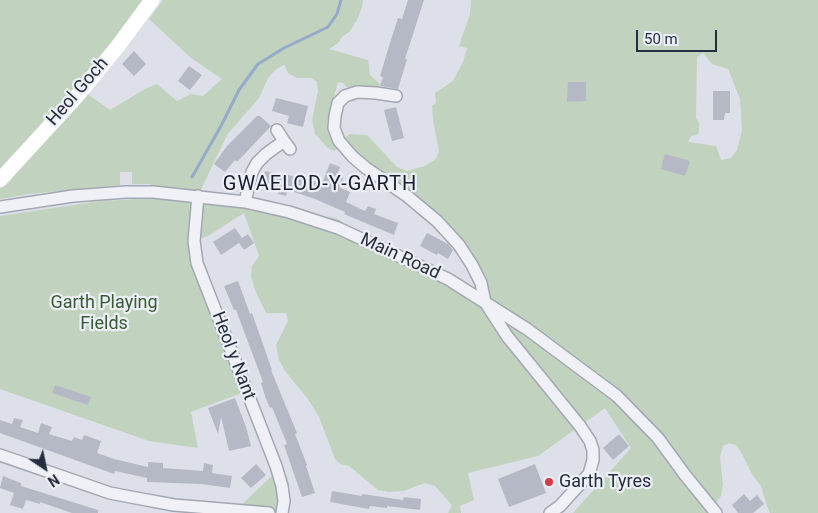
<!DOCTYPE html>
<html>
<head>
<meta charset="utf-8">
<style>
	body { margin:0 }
	#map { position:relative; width:818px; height:513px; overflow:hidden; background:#dde0e8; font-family:Roboto,sans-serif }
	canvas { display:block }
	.north { position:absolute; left:20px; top:443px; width:50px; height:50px; -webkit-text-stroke:4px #eceff5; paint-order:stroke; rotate:146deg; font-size:14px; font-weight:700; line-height:20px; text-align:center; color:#262d3f }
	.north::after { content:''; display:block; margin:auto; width:18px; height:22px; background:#262d3f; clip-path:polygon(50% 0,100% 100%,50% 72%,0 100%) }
	.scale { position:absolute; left:636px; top:30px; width:81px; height:22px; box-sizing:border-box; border:2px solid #262d3f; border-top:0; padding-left:6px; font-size:15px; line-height:18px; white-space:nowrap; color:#262d3f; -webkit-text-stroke:4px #eceff5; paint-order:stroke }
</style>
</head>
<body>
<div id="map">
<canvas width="818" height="513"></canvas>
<div class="north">N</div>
<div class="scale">50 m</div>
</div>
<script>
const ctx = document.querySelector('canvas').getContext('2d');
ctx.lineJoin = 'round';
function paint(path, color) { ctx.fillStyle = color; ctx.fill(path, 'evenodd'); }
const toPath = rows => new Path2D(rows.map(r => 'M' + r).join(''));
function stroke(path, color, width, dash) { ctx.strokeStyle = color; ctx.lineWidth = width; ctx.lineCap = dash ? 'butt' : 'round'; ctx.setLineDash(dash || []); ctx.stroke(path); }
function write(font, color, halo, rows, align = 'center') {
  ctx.font = font + ' Roboto,sans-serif'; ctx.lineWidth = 4.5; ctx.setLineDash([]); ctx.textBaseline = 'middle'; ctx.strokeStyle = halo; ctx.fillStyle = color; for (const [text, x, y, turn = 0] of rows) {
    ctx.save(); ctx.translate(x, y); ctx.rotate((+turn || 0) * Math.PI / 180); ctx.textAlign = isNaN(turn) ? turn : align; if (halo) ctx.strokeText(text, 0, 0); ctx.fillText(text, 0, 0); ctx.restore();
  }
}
paint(toPath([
	[0,0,149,0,0,176],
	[163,0,363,0,362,7,357,20,350,31,342,37,338,43,329,49,368,60,370,75,380,84,379,89,346,87,343,83,338,82,327,122,328,132,337,149,334,151,328,148,315,134,312,120,318,91,317,82,311,78,297,78,288,73,284,65,275,70,268,78,259,98,227,135,198,196,252,203,250,211,255,210,286,217,319,222,328,217,336,218,346,224,370,242,484,301,466,263,444,238,420,213,339,141,350,134,367,135,397,167,407,171,425,166,436,159,439,151,433,120,432,106,436,103,435,93,453,81,463,62,467,48,459,46,470,14,471,0,818,0,818,513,770,513,767,506,761,486,752,474,742,454,736,445,729,443,723,446,720,457,723,484,721,496,712,508,716,513,573,513,631,448,605,408,538,456,468,473,474,500,460,506,461,513,448,513,452,505,435,486,425,483,403,491,389,492,378,490,349,466,340,464,335,459,319,417,308,399,285,371,279,360,276,345,288,321,286,313,266,313,255,290,251,276,252,266,259,256,244,213,208,236,194,241,247,391,191,412,198,448,149,441,0,389,0,216,101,201,158,198,153,192,151,184,132,184,132,172,120,172,120,185,29,194,0,199,0,187,86,93,110,110,145,89,157,84,177,101,191,94,203,96,222,79,191,58,149,19],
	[703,53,712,64,728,69,740,99,742,131,737,150,731,158,721,160,716,146,688,142,691,136,697,135,699,132,699,123,696,118,697,57],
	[277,471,282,513,236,510]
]), '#c1d2be');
stroke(toPath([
	[192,177,221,126,239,90,258,64,284,48,328,27,337,14,341,0]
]), '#96aaca', 3);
paint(toPath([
	[408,0,424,0,405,59,407,59,398,89,380,86,383,77,380,76,389,46,398,18,402,19],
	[134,51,146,64,134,76,122,64],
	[189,66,202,75,190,90,178,81],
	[568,82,586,82,586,101,567,102],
	[713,91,730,91,730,113,725,113,724,120,713,120],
	[276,98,308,106,303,127,287,123,289,116,272,111],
	[396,107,404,138,392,141,384,110],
	[257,116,260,116,271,126,237,162,235,160,225,172,214,164,227,146],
	[665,154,690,161,685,176,661,169],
	[330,163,340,167,337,176,343,178,340,188,350,192,346,202,365,211,368,206,376,209,374,214,398,223,394,235,344,214,345,212,315,199,288,190,286,196,278,194,279,191,261,187,265,171,283,175,284,174,296,177,297,175,316,182,318,178,323,181],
	[235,228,242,238,248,234,254,243,244,250,239,243,221,255,213,242],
	[427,233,448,244,453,250,448,259,438,253,437,255,420,246],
	[238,281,250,314,252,313,272,370,271,370,297,433,295,434,307,465,306,466,315,493,302,497,284,445,287,444,272,407,270,408,266,399,261,383,263,382,236,310,234,310,224,286],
	[55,385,91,397,88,405,52,393],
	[235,398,246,427,251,446,229,451,221,417,218,434,208,408],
	[14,418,23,420,20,427,38,433,41,423,52,427,49,434,72,441,74,437,82,440,84,435,101,441,97,453,114,459,148,467,148,462,163,463,163,468,203,471,204,463,213,465,212,473,232,476,230,488,202,484,147,482,147,478,115,471,114,474,0,433,0,420,12,424],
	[619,434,629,446,613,460,603,448],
	[256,464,266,475,251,488,241,478],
	[535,464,546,493,509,507,498,479],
	[3,476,21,483,21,486,98,510,98,513,72,513,40,502,40,504,26,500,23,509,10,505,14,493,0,488],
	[332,491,362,496,362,494,403,500,404,497,421,499,420,510,387,506,387,508,370,506,369,509,330,502],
	[744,494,750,501,757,495,764,504,753,513,738,513,732,505]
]), '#b4b9c5');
const street = toPath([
	[396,96,376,93,357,92,345,96,338,103,335,116,334,128,339,141,353,157,366,168,407,196,437,221,459,245,472,265,481,283,485,302,507,336,580,426,590,441,593,450,593,460,589,474,560,506,550,513],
	[277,130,284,141,290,149],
	[198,196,194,241,197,263,276,466,282,486,284,501,282,513],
	[245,202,252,172,257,163,266,154,284,141],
	[0,207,73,196,126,192,153,192,245,202,289,212,338,228,448,279,527,329,617,396,658,438,685,475,716,513],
	[0,455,110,493,136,498,174,505,269,513]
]);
stroke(street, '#a2a7b2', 14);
stroke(street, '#f0f1f6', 11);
stroke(toPath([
	[0,180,77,96,118,46,152,0]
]), '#fff', 15);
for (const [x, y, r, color] of [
	[549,482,5,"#d43b43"]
]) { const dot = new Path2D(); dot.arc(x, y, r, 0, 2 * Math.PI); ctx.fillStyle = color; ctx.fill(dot); stroke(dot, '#eceff5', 2); }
write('18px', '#262d3f', '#eceff5', [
	["Heol Goch",78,92,-49],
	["Main Road",400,257,25],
	["Heol y Nant",233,356,69]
]);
write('18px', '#365b33', '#eceff5', [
	["Garth Playing",104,303],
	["Fields",104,324]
]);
write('18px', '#262d3f', '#eceff5', [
	["Garth Tyres",559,482]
], 'left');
ctx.letterSpacing = '1px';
write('20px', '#181e2f', '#eceff5', [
	["GWAELOD-Y-GARTH",320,185]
]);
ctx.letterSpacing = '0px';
</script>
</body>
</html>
